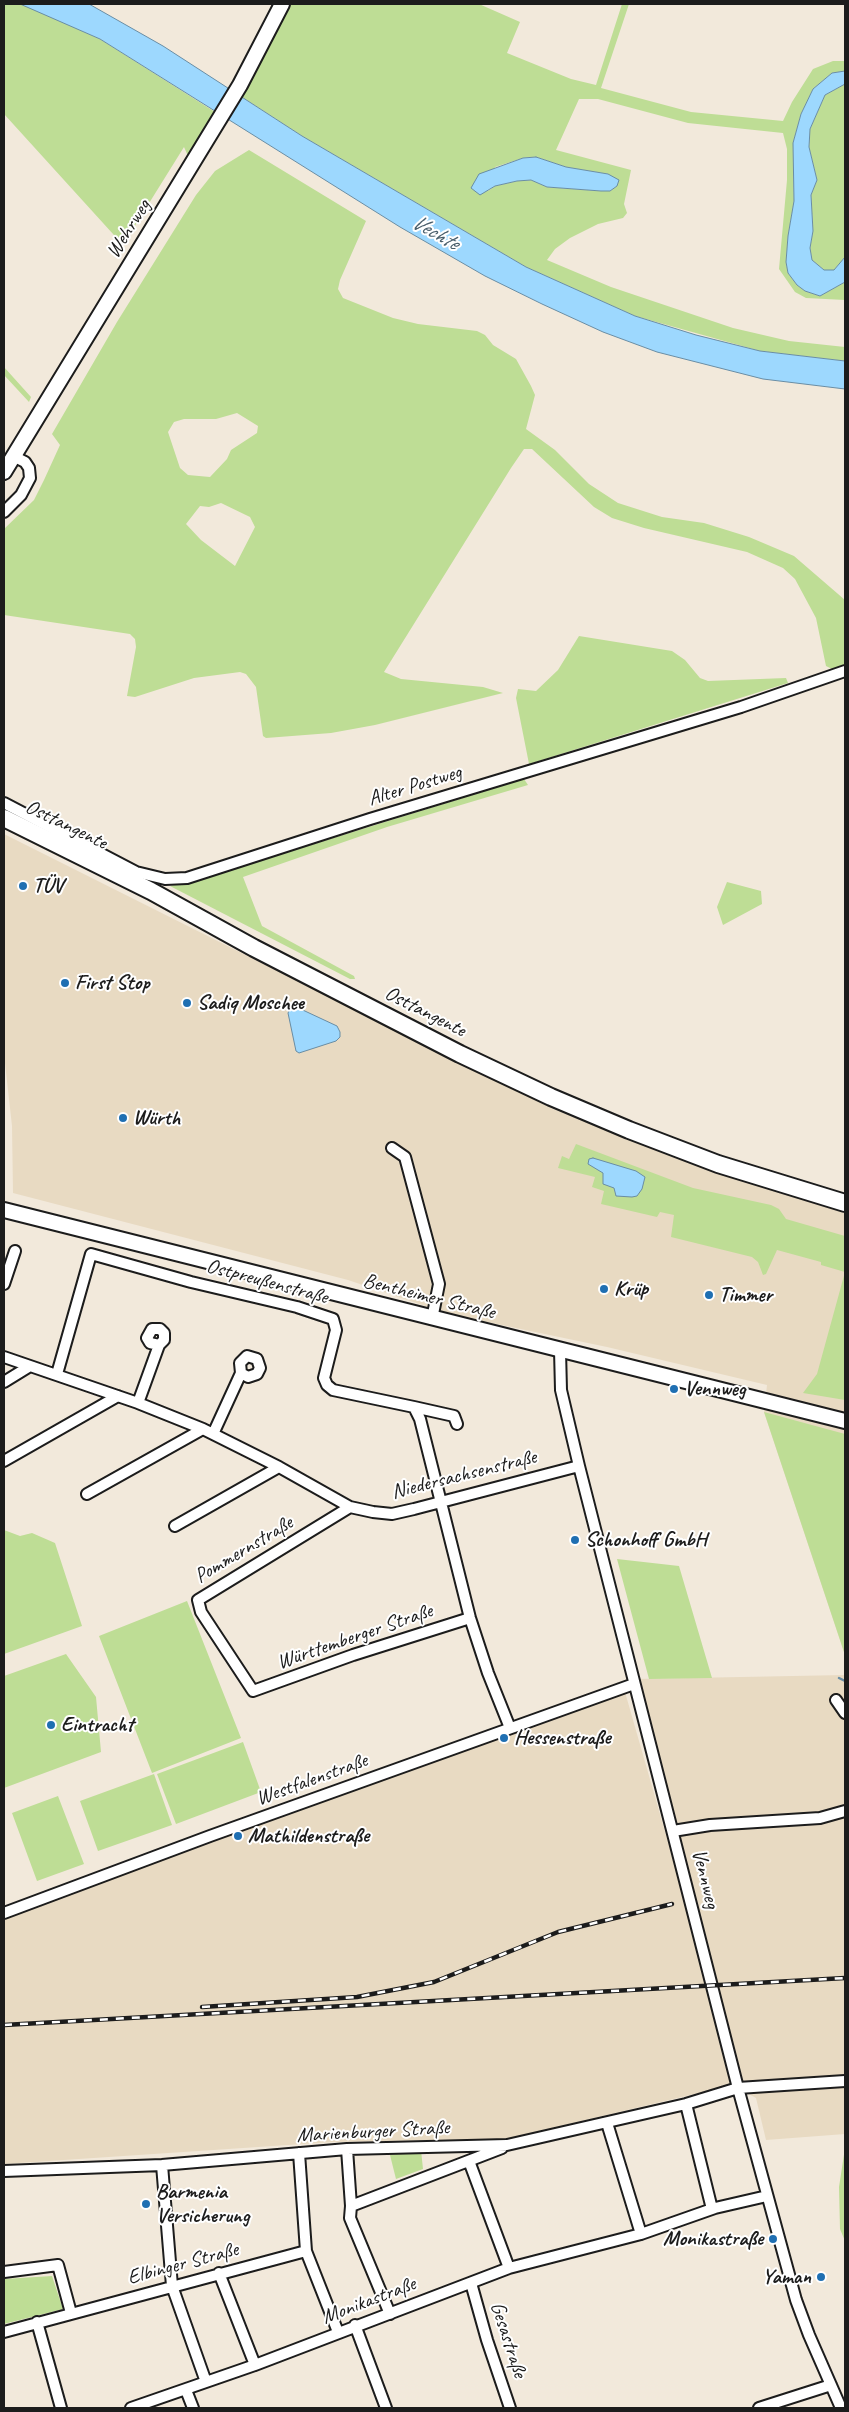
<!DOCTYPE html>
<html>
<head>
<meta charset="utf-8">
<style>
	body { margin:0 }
	#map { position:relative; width:849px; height:2412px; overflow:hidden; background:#f2e9db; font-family:Caveat,sans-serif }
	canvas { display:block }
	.frame { position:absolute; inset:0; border:5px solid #1c1c1c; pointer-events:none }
</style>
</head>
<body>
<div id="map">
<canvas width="849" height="2412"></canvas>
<div class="frame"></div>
</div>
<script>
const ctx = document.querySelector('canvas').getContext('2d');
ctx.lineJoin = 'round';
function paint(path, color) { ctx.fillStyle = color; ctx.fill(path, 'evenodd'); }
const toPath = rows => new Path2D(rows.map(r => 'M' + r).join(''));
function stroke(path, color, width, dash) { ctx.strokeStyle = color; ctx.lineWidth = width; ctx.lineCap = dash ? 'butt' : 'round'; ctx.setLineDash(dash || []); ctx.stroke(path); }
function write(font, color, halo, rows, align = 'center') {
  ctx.font = font + ' Caveat,sans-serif'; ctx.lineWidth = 4; ctx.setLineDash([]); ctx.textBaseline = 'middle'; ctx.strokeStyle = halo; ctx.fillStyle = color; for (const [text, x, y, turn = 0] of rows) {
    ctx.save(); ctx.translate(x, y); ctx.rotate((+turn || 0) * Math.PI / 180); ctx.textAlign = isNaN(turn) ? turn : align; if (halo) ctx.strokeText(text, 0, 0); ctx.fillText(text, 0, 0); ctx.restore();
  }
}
paint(toPath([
	[4,834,553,1109,710,1171,845,1213,845,1655,764,1412,767,1385,607,1347,449,1314,348,1280,13,1193,12,1126,4,1054],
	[845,1675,845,2134,766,2140,756,2098,738,2088,713,1993,708,1993,732,2085,506,2139,333,2142,4,2164,4,1917,106,1875,625,1692,704,1968,636,1679]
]), '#e8dac2');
paint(toPath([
	[4,4,20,4,37,10,100,39,215,112,188,156,184,147,123,245,4,114],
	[288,4,479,4,520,22,507,53,571,79,596,85,622,4,629,4,601,88,691,112,783,121,792,102,813,69,833,61,845,61,845,71,832,73,813,89,801,114,793,143,794,201,788,236,786,262,788,273,797,285,805,291,820,296,845,282,845,300,806,298,795,292,779,269,787,180,787,149,783,133,688,123,598,99,579,99,556,150,631,170,624,204,627,213,623,218,598,224,570,238,555,249,547,260,611,287,733,328,789,341,845,347,845,361,760,351,635,316,526,267,302,136,242,97],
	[536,157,566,167,608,174,617,186,610,191,601,191,547,187,531,180,517,181,495,186,488,191,495,167,523,158],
	[845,84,845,257,834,270,824,270,812,260,810,248,813,231,811,195,817,180,809,147,810,129,825,95],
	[249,150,366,221,340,280,338,289,343,298,393,318,418,324,477,331,485,335,493,345,516,359,531,386,535,395,526,429,555,450,589,484,618,503,662,517,704,523,749,537,794,556,845,600,845,667,834,670,826,666,816,618,795,579,783,568,747,552,644,528,612,518,594,507,532,449,524,449,511,468,384,672,401,679,483,687,503,693,375,725,331,733,266,738,263,736,256,687,246,674,240,672,194,678,135,697,127,696,136,647,135,639,130,634,4,615,4,529,34,500,44,480,60,445,52,434,117,322,196,195,215,171],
	[237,413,258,426,257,433,231,450,227,459,210,477,188,475,180,468,168,432,174,422,184,419,216,419],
	[221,503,250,517,255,527,235,566,201,540,186,524,200,506,209,507],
	[4,367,31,397,29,402,4,375],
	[579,636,672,651,685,660,700,678,708,681,786,678,788,683,529,764,516,698,518,689,536,691,558,670],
	[524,779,528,785,387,827,243,877,262,926,354,976,355,979,350,979,170,886,194,881],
	[727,882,761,891,762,904,723,925,717,907],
	[576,1144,693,1188,771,1205,779,1209,786,1219,845,1236,845,1272,821,1265,821,1262,777,1250,766,1274,763,1275,758,1262,752,1257,671,1237,674,1215,660,1212,657,1217,601,1204,604,1191,592,1187,595,1177,558,1168,562,1156,569,1159],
	[845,1272,845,1400,803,1393,817,1374],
	[764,1412,845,1434,845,1655],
	[4,1530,20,1536,32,1533,55,1543,82,1626,4,1654],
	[617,1559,679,1566,712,1678,649,1679],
	[187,1601,241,1738,152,1773,99,1636],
	[66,1654,96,1697,101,1752,4,1788,4,1676],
	[243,1742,261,1792,176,1824,157,1774],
	[154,1774,172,1825,98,1851,80,1801],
	[58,1796,84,1864,37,1881,12,1813],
	[845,2148,845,2241,840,2229,839,2187],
	[421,2150,423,2169,396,2179,390,2155],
	[52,2276,63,2309,4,2324,4,2279]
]), '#bedd95');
const water = toPath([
	[20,4,89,4,163,46,302,136,526,267,635,316,696,335,760,351,845,361,845,389,763,379,657,352,603,332,542,304,485,276,400,227,100,39,20,4],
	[845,71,845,84,825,95,810,129,809,147,817,180,811,195,813,231,810,248,812,260,824,270,834,270,845,257,845,282,820,296,805,291,797,285,788,273,786,262,788,236,794,201,793,143,801,114,813,89,832,73,845,71],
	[536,157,566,167,608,174,619,180,617,186,610,191,601,191,547,187,531,180,517,181,495,186,480,195,471,188,479,174,523,158,536,157],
	[292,1005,337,1026,340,1032,340,1037,336,1041,299,1053,296,1051,288,1013,292,1005],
	[593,1158,636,1171,645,1177,642,1189,637,1196,632,1197,616,1196,614,1188,603,1184,603,1173,588,1164,589,1159,593,1158]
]);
paint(water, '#9dd8fe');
stroke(water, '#698da4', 1);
stroke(toPath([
	[839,1678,845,1681]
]), '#698da4', 2.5);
const street = toPath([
	[4,512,21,495,30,478,29,468,25,462,13,456],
	[4,803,136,872,165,879,187,878,370,819,741,707,845,671],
	[392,1148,405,1157,439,1284,432,1319],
	[4,1284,15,1251],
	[560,1350,561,1390,579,1466,738,2088,796,2300,809,2335,841,2408],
	[4,1357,138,1403,203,1429,279,1467,350,1507,373,1512,392,1514,414,1509,579,1466],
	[57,1374,91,1254,191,1282,297,1307,333,1319,336,1330,324,1378,327,1385,333,1390,414,1407,420,1419,470,1618,488,1673,510,1728],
	[4,1382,30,1366],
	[138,1403,159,1345,164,1340,164,1333,160,1329,152,1329,147,1338,150,1343,159,1345],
	[414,1407,454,1416,457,1424],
	[213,1434,241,1373,240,1363,247,1356,257,1359,260,1368,257,1374,248,1377,241,1373],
	[4,1461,118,1396],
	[87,1494,203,1429],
	[350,1507,198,1600,201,1612,253,1691,353,1655,470,1618],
	[175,1526,279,1467],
	[836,1700,845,1713],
	[673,1831,710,1825,820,1818,845,1811],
	[4,1913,210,1836,634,1684],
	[686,2104,712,2209],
	[607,2123,641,2234],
	[347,2149,351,2206,502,2148],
	[299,2153,306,2251,338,2332],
	[469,2161,509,2268],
	[162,2165,172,2286,206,2382],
	[4,2171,162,2165,347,2149,507,2145,686,2104,738,2088,845,2081],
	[351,2206,350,2218,390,2314],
	[4,2272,58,2265,71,2313],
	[219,2273,255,2365],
	[471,2283,487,2340,510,2408],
	[37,2322,61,2408],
	[355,2325,386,2408],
	[4,2332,306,2251],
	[186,2390,193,2408],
	[131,2408,255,2365,509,2268,641,2234,715,2208,767,2196],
	[759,2408,831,2385]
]);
const secondary = toPath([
	[4,472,240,85,282,4],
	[4,1210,845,1421]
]);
const primary = toPath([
	[4,818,151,891,254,948,460,1054,551,1097,629,1130,718,1164,845,1203]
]);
stroke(street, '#1c1c1c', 14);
stroke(secondary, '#1c1c1c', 18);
stroke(primary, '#1c1c1c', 20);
stroke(street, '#fff', 10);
stroke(secondary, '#fff', 14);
stroke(primary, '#fff', 16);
const rail = toPath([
	[202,2007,357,1997,434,1982,558,1932,672,1904],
	[4,2025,845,1978]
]);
stroke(rail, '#1c1c1c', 4.5);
stroke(rail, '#fff', 2.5, [8]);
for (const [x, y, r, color] of [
	[23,886,5,"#1f6fb2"],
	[65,983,5,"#1f6fb2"],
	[187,1003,5,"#1f6fb2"],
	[123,1118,5,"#1f6fb2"],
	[604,1289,5,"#1f6fb2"],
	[709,1295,5,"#1f6fb2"],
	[674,1389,5,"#1f6fb2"],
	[575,1540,5,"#1f6fb2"],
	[51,1725,5,"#1f6fb2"],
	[504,1738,5,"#1f6fb2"],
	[238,1836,5,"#1f6fb2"],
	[146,2204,5,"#1f6fb2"],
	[773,2239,5,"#1f6fb2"],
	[821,2277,5,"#1f6fb2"]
]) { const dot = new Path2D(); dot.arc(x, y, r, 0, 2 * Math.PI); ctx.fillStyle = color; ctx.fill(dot); stroke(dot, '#fff', 2); }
write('21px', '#1c1c1c', '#fff', [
	["Wehrweg",129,229,-58],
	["Alter Postweg",415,786,-17],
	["Osttangente",66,825,26],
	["Osttangente",425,1012,27],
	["Ostpreußenstraße",267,1282,15],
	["Bentheimer Straße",429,1297,14],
	["Niedersachsenstraße",464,1475,-14],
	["Pommernstraße",244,1550,-31],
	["Württemberger Straße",355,1637,-19],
	["Westfalenstraße",312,1780,-20],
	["Vennweg",705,1879,76],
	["Marienburger Straße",373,2132,-3],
	["Elbinger Straße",183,2264,-15],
	["Monikastraße",369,2301,-21],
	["Gesastraße",508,2340,72]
]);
write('bold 21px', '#1c1c1c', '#fff', [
	["TÜV",33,886],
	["First Stop",75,983],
	["Sadiq Moschee",197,1003],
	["Würth",133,1118],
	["Krüp",614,1289],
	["Timmer",719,1295],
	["Vennweg",684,1389],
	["Schonhoff GmbH",585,1540],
	["Eintracht",61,1725],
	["Hessenstraße",514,1738],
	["Mathildenstraße",248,1836],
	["Barmenia",156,2192],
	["Versicherung",156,2216],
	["Monikastraße",763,2239,"right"],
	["Yaman",811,2277,"right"]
], 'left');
write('italic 22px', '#495e6b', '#fff', [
	["Vechte",435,233,29]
]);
</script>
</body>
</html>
